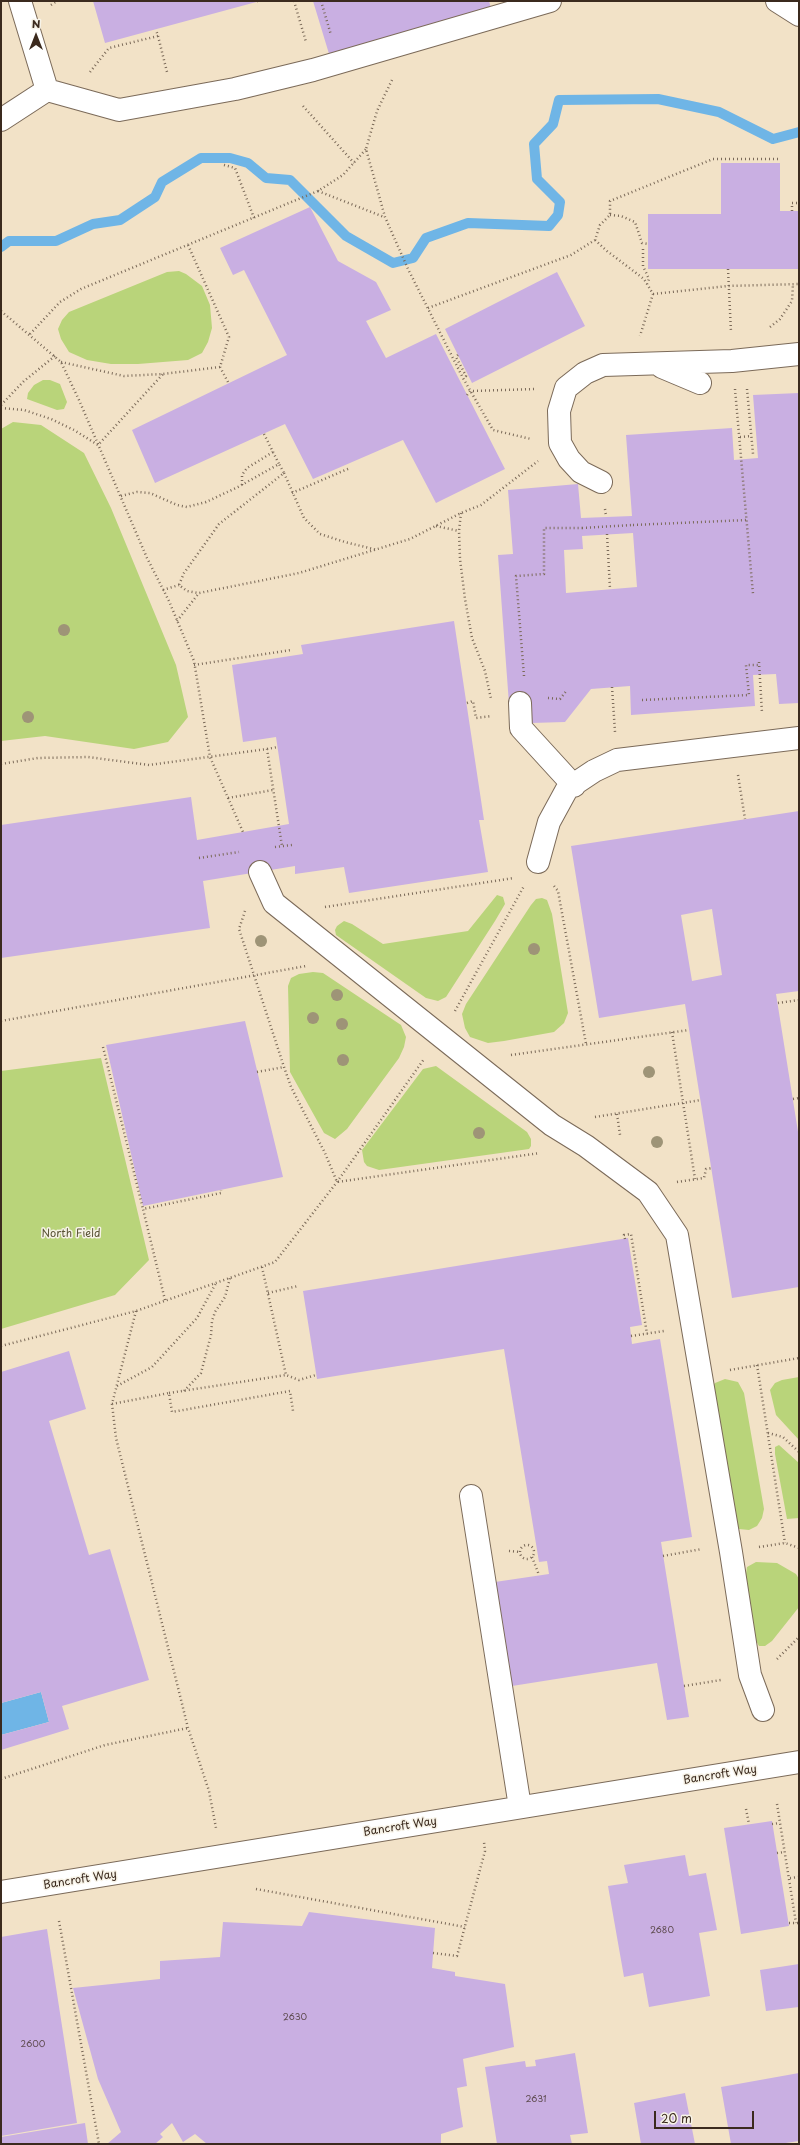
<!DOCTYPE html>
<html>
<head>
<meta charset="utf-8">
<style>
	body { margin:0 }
	#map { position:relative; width:800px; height:2145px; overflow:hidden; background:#f2e2c7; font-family:"Playpen Sans",sans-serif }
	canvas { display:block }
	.frame { position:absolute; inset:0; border:2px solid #3b2a1e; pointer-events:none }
	.north { position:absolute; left:16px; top:16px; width:40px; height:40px; -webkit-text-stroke:3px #f7f3e8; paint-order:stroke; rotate:0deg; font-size:11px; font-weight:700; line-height:16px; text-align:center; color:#3b2a1e }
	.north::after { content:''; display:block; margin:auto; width:14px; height:18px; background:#3b2a1e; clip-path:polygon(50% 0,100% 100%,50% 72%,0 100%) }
	.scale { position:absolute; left:654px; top:2111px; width:100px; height:18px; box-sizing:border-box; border:2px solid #3b2a1e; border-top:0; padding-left:5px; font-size:12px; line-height:14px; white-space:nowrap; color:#3b2a1e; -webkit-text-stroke:3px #f7f3e8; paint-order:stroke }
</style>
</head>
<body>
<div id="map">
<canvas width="800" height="2145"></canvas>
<div class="frame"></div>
<div class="north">N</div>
<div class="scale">20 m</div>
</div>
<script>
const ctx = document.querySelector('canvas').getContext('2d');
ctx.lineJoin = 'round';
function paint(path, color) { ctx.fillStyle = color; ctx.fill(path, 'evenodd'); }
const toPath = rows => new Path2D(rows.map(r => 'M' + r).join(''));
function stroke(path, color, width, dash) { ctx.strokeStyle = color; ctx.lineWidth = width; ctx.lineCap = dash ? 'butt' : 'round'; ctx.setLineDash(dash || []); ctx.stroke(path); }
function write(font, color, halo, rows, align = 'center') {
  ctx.font = font + ' "Playpen Sans",sans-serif'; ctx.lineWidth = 3; ctx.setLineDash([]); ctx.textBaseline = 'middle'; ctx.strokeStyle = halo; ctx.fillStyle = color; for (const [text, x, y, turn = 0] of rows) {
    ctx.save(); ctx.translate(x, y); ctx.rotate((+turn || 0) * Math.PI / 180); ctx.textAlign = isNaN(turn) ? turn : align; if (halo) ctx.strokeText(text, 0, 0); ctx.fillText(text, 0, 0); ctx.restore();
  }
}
paint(toPath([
	[179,271,186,274,202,286,210,305,212,328,208,342,202,353,188,360,138,364,111,364,87,360,69,352,61,339,58,329,62,320,69,312,167,272],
	[43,380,50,380,60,384,67,402,64,409,57,410,27,399,28,393,34,385],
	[13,422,41,425,84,453,111,508,176,665,188,717,168,742,134,749,45,736,1,741,1,429],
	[497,895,503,897,505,904,495,921,446,997,438,1001,426,998,336,935,335,930,337,926,344,921,352,924,383,944,468,931],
	[542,898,547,900,552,914,568,1013,564,1023,554,1032,504,1041,488,1043,470,1037,465,1028,462,1014,466,1004,531,905,536,899],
	[313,972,323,973,401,1025,406,1037,404,1047,399,1058,347,1129,335,1139,324,1133,290,1072,288,986,291,978,299,974],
	[101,1058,149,1260,115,1295,1,1329,1,1071],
	[436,1066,527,1132,531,1139,531,1146,529,1149,379,1170,367,1166,364,1162,362,1150,423,1069],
	[799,1377,799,1440,776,1415,770,1390,775,1383,782,1380],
	[725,1379,738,1382,744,1393,764,1509,762,1518,757,1526,749,1530,739,1529,731,1521,711,1390,715,1383],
	[779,1445,799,1463,799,1518,787,1519,775,1454,775,1447],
	[756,1562,777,1563,796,1574,799,1579,799,1607,772,1641,765,1646,759,1646,755,1639,746,1574,747,1567]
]), '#b9d47a');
paint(toPath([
	[41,1692,49,1722,1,1735,1,1703]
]), '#6fb5e6');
stroke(toPath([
	[1,247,9,241,56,241,93,224,120,220,155,197,162,182,201,158,230,158,248,163,266,178,290,180,346,236,393,263,413,258,426,238,468,223,549,226,558,215,560,202,537,179,534,144,553,124,559,100,658,99,719,112,773,139,799,132]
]), '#6fb5e6', 10);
paint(toPath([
	[93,1,260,1,105,43],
	[313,1,489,1,494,19,333,67],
	[721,163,780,163,780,211,799,211,799,269,648,269,648,214,721,214],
	[310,207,338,261,376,282,391,310,366,321,386,358,436,334,505,469,436,503,403,440,313,479,285,424,155,483,132,430,287,355,244,270,233,275,220,248],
	[557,272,585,326,472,383,445,329],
	[799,393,799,703,779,704,776,674,753,675,755,706,631,715,630,686,591,689,565,722,531,723,509,704,498,555,513,554,508,490,578,484,581,518,632,516,626,435,732,428,734,460,758,458,753,395],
	[633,533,637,587,566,593,564,550,583,549,582,536],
	[454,621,484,820,479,820,488,872,349,893,344,867,295,874,295,866,203,881,210,928,1,958,1,825,191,797,197,840,289,824,276,737,243,742,232,665,303,654,301,645],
	[799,811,799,991,776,994,799,1138,799,1287,732,1298,685,1004,599,1018,571,846],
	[712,909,722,975,692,981,681,915],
	[245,1021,283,1177,143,1206,106,1045],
	[628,1238,642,1325,630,1327,632,1344,660,1339,692,1537,661,1542,689,1717,667,1720,657,1663,512,1686,495,1582,549,1574,547,1561,539,1562,504,1349,317,1379,303,1291],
	[69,1351,86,1409,49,1421,89,1555,110,1549,149,1680,62,1706,69,1729,1,1750,1,1735,49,1722,41,1692,1,1703,1,1372],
	[772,1821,789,1926,741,1934,724,1828],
	[685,1855,689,1876,706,1873,717,1930,699,1933,710,1996,649,2007,643,1973,624,1977,608,1886,628,1883,624,1865],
	[309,1912,435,1928,432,1968,455,1972,455,1976,505,1984,514,2047,463,2059,467,2086,457,2088,463,2127,441,2134,441,2144,207,2144,195,2134,183,2142,172,2123,160,2134,163,2137,155,2144,107,2144,121,2132,98,2079,73,1988,160,1979,160,1961,220,1957,223,1922,302,1926],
	[47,1929,77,2123,1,2136,1,1937],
	[799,1964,799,2007,766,2011,760,1970],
	[575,2053,588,2133,570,2135,572,2144,497,2144,485,2067,525,2061,526,2067,536,2066,535,2060],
	[799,2073,799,2141,779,2144,731,2144,721,2087],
	[685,2093,695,2144,641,2144,634,2103],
	[85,2123,88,2144,1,2144,1,2137]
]), '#c9afe2');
const minor = toPath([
	[20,1,47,90],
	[777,1,799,15],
	[47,90,119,110,235,89,313,70,550,1],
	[1,120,47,90],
	[662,367,700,383],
	[601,482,581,472,569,459,560,443,559,411,566,388,585,373,603,365,732,361,799,354],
	[520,703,521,728,574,786],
	[538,862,549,822,567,789,594,771,617,760,799,738],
	[260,872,274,903,552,1125,586,1146,648,1192,677,1235,731,1552,750,1675,763,1710],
	[471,1496,520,1807],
	[1,1892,799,1762]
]);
stroke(minor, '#7b6a59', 24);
stroke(toPath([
	[257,1,261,1],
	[294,1,306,42],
	[321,1,331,35],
	[51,5,57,1],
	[158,36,167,72],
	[90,72,109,48,158,36,156,30],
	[392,80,377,111,366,149,385,217,408,269,463,378,493,430,531,439],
	[303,106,354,163],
	[224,165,235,168,254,218],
	[318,191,384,217],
	[792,211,792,203,799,203],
	[610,215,621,216,635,222,642,243,648,244],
	[595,240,607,251,644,279,653,294,640,336],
	[643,249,643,266,649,279,647,284],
	[728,269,731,332],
	[653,294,728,286,799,284],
	[428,308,571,255,595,240,600,225,610,215,610,201,713,159,779,159],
	[1,311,61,362,79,400,147,558,169,601,194,661,210,757,243,832],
	[770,327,780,319,792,301,793,284],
	[30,334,60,302,81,289,318,191,343,175,366,149],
	[458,355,456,357,466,376,463,378],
	[61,362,124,376,163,374,220,367,229,337,188,245],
	[220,367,229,384],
	[735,389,753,594],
	[747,389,753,454],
	[467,395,470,391,536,389],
	[1,405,24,381,55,356],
	[1,408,24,410,51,419,74,430,98,445,163,374],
	[264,434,279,464],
	[740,437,751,436],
	[284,473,304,518,320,534,345,542,377,550],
	[242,485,242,475,247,468,273,452],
	[292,493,350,468],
	[121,496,137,492,150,493,177,505,187,507,206,502,238,487,279,464,284,473,219,524,184,573,179,585,187,591,198,593],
	[605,509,606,516],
	[461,513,459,531,460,559,465,599,472,638,485,671,491,699],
	[633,525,747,520],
	[436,526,459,531],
	[607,534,610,589],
	[163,590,179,585],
	[177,621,199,593,299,573,410,539,461,513,481,505,538,461],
	[759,662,762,713],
	[194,665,291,650],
	[524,676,516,576,544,574,544,528,582,528],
	[612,687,615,732],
	[548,698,560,699,567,690],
	[642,700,749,695,746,665,759,665],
	[467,703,473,701,476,718,492,716],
	[267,749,278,747],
	[1,764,38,758,88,757,149,765,267,749,282,846],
	[738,775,745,819],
	[228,798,273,790],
	[275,847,292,845],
	[199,858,239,852],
	[554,886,558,891,586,1044],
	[325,907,514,878],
	[245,911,239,929,284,1067,291,1087,325,1153,337,1182,540,1153],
	[778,1003,799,1000],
	[455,1011,524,886],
	[1,1021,306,966],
	[672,1032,695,1179],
	[103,1047,143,1209],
	[511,1055,689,1030],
	[257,1072,284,1067],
	[793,1099,799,1098],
	[617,1114,620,1135],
	[595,1117,701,1100],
	[677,1182,704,1178,706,1169,712,1168],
	[625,1239,624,1235,631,1234,647,1334],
	[262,1267,286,1375,299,1380,316,1375],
	[268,1293,298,1286],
	[165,1300,143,1209,221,1193,221,1190],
	[136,1311,112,1404,116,1438,188,1728,209,1791,216,1828],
	[631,1336,664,1331],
	[1,1346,136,1311,275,1262,337,1182,424,1059],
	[757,1365,785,1543],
	[730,1370,799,1358],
	[117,1386,152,1367,197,1318,216,1283],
	[184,1391,201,1373,211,1335,212,1321,215,1312,225,1297,230,1278],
	[169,1393,286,1375],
	[112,1404,169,1393,172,1412,290,1391,293,1411],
	[768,1433,783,1437,799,1452],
	'520 1552a7 7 0 1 1 14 0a7 7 0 1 1-14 0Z',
	[759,1547,785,1543,799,1548],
	[509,1551,520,1552],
	[663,1556,702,1549],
	[532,1557,539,1575],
	[777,1659,799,1637],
	[684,1686,721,1680],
	[1,1779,105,1745,188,1728],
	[777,1804,796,1923],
	[746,1809,749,1824],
	[772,1824,780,1823],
	[777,1853,785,1852],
	[790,1878,799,1877],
	[256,1889,465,1927],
	[59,1921,99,2144],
	[789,1923,799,1923],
	[433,1953,457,1956,485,1851,484,1842]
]), '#7b6a59', 2.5, [1, 3]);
stroke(minor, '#fff', 22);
stroke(toPath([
	[582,528,633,525]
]), '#7b6a59', 2.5, [1, 3]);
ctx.fillStyle = '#9e9477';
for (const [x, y] of [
	[64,630],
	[28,717],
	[261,941],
	[534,949],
	[337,995],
	[313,1018],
	[342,1024],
	[343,1060],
	[649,1072],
	[479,1133],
	[657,1142]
]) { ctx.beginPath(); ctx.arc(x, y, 6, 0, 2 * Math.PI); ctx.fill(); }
write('9px', '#5e4b4f', null, [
	["2680",662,1931],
	["2630",295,2018],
	["2600",33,2045],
	["2631",536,2100]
]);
write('11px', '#5a5435', '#f7f3e8', [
	["North Field",71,1234]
]);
write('11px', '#3b2a1e', '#f7f3e8', [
	["Bancroft Way",720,1775,-9],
	["Bancroft Way",400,1827,-9],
	["Bancroft Way",80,1880,-9]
]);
</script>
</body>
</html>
